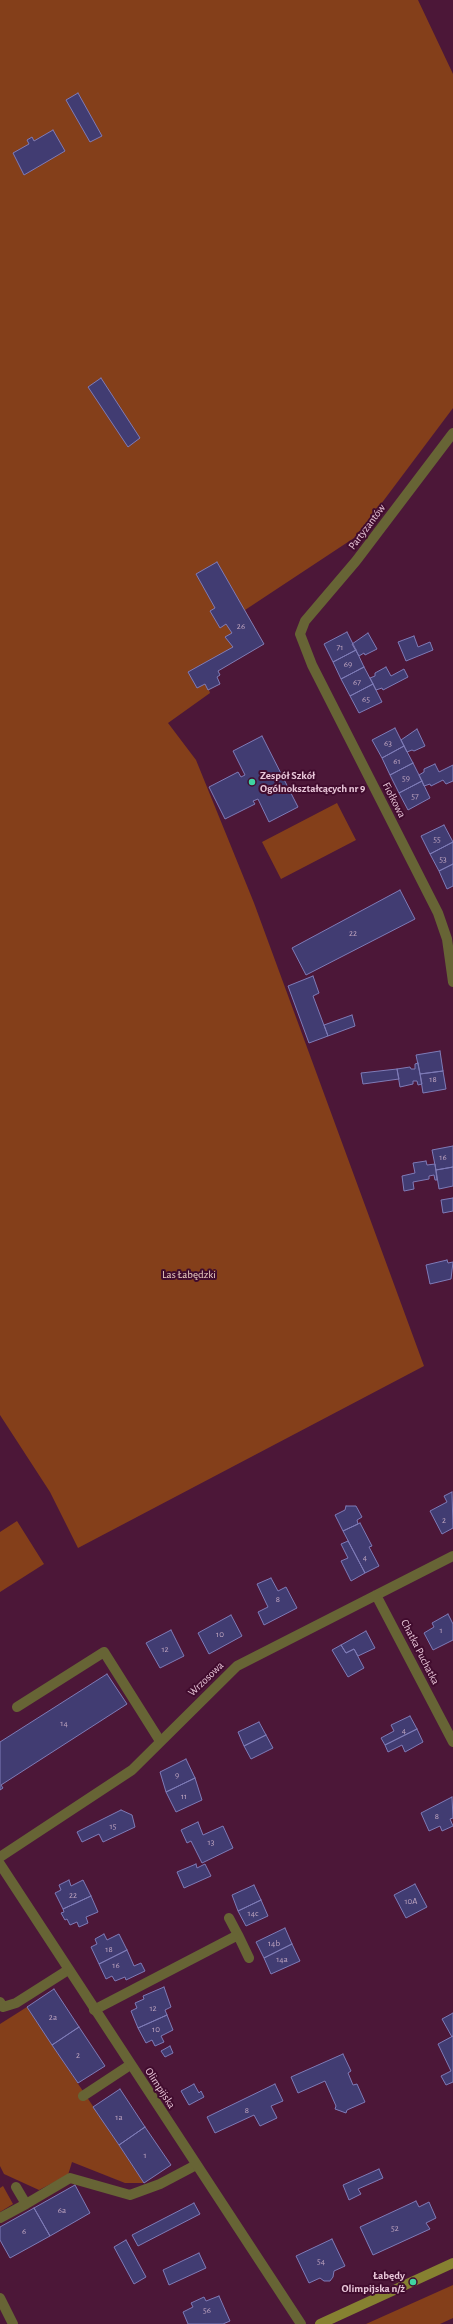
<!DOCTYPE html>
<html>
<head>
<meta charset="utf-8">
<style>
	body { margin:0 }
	canvas { display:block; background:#4c1738 }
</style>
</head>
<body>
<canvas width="453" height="2324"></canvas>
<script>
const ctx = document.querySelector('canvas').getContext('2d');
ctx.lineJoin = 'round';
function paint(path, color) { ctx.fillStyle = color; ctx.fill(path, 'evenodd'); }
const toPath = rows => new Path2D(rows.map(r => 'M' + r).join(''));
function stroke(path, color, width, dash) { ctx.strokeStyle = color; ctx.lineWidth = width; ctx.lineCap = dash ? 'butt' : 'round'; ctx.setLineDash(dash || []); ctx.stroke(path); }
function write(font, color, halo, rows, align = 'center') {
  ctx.font = font + ' "Alegreya Sans",sans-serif'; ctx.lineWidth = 4; ctx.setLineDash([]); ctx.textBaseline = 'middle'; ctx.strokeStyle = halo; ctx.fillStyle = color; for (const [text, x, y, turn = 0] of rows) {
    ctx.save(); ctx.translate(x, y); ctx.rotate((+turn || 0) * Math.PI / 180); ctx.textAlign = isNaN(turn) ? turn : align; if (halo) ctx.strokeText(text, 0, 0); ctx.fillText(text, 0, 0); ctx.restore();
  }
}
paint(toPath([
	[0,0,418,0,453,74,453,408,357,536,245,610,264,644,218,671,220,675,217,677,220,684,209,690,210,693,168,723,196,760,254,903,424,1366,78,1548,50,1492,0,1415],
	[337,803,356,840,281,879,262,842],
	[17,1521,44,1564,0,1592,0,1532],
	[27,2007,144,2183,125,2183,72,2162,68,2175,39,2190,4,2174,0,2166,0,2024],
	[3,2186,13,2204,0,2212,0,2188],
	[453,2285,453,2318,440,2324,366,2324]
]), '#843f1a');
const building = toPath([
	[78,93,102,136,90,142,66,100,78,93],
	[53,130,65,151,24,175,13,153,29,144,27,140,32,137,34,141,53,130],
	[101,378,140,438,128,447,88,387,101,378],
	[217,562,264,644,218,671,220,675,217,677,220,684,208,690,205,684,197,688,188,672,233,647,225,637,232,633,226,624,220,628,210,611,215,608,196,574,217,562],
	[347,632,356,650,333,662,324,644,347,632],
	[368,633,377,649,365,655,364,653,359,656,352,644,368,633],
	[414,636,418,647,430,642,433,650,406,661,398,642,414,636],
	[356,650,364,667,341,679,333,662,356,650],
	[364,667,373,684,350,696,341,679,364,667],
	[386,667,391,676,404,669,408,677,383,690,382,688,376,690,370,678,375,676,375,673,386,667],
	[373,684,382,702,359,713,350,696,373,684],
	[395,728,404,746,382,758,372,740,395,728],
	[417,729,425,746,414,751,412,750,407,752,401,740,417,729],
	[262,736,298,807,269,822,258,799,253,801,255,804,225,819,209,787,238,772,241,777,245,775,233,751,262,736],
	[404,746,413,763,390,775,382,758,404,746],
	[413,763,422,781,399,793,390,775,413,763],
	[435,764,439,772,453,765,453,781,446,784,443,780,431,786,430,784,424,786,419,775,424,772,424,769,435,764],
	[422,781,430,798,408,810,399,793,422,781],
	[444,825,453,842,430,854,421,836,444,825],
	[453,842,453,864,439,871,430,854,453,842],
	[453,864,453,886,447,889,439,871,453,864],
	[400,890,415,919,306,975,292,948,400,890],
	[313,976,319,993,313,996,328,1036,309,1043,288,986,313,976],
	[352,1015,355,1026,328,1036,324,1025,352,1015],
	[440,1051,443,1071,420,1074,416,1055,440,1051],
	[418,1063,422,1084,418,1085,417,1081,413,1081,413,1084,400,1087,397,1069,410,1067,411,1069,415,1069,415,1064,418,1063],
	[397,1069,399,1079,363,1084,361,1073,397,1069],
	[443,1071,446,1089,423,1093,420,1074,443,1071],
	[453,1146,453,1167,436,1170,432,1150,453,1146],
	[426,1161,427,1165,435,1164,437,1180,435,1180,434,1175,429,1176,429,1179,413,1182,414,1189,404,1191,402,1176,415,1173,413,1163,426,1161],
	[453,1167,453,1186,439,1189,436,1170,453,1167],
	[453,1198,453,1211,443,1213,441,1200,453,1198],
	[447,1260,448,1263,453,1262,451,1279,430,1284,426,1265,447,1260],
	[452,1492,453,1528,442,1534,430,1511,447,1502,444,1496,452,1492],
	[346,1506,356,1506,362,1517,357,1520,358,1524,343,1531,335,1515,345,1510,346,1506],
	[360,1523,372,1546,369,1547,379,1566,365,1573,343,1531,360,1523],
	[348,1541,365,1573,351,1581,341,1561,348,1558,341,1544,348,1541],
	[271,1578,278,1591,286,1587,297,1608,264,1625,258,1612,268,1607,257,1584,271,1578],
	[448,1614,453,1624,453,1640,433,1650,424,1633,434,1627,432,1623,448,1614],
	[231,1615,242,1636,209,1654,198,1633,231,1615],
	[171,1630,184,1656,160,1668,146,1643,171,1630],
	[366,1631,375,1648,358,1656,354,1649,346,1653,341,1645,366,1631],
	[341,1645,346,1653,354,1649,364,1668,348,1677,332,1650,341,1645],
	[107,1674,127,1704,1,1785,3,1788,0,1790,0,1742,107,1674],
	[410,1716,417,1729,385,1745,381,1738,394,1731,391,1725,410,1716],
	[259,1722,266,1735,244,1746,238,1732,259,1722],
	[417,1729,423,1742,405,1752,402,1745,388,1752,385,1745,417,1729],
	[266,1735,273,1748,251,1759,244,1746,266,1735],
	[186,1759,195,1778,166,1792,160,1772,186,1759],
	[195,1778,202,1800,176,1812,166,1792,195,1778],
	[452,1797,453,1818,450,1819,453,1826,442,1831,440,1826,429,1831,421,1813,452,1797],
	[121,1810,132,1815,135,1827,103,1842,99,1834,82,1842,77,1832,121,1810],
	[198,1822,203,1835,223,1826,233,1848,202,1863,191,1841,187,1843,181,1830,198,1822],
	[196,1864,197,1868,205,1864,211,1876,184,1888,177,1872,196,1864],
	[69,1880,71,1886,83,1880,91,1896,63,1909,55,1893,61,1890,59,1885,69,1880],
	[415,1884,427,1907,406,1918,394,1895,415,1884],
	[254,1885,261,1900,238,1911,232,1895,254,1885],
	[91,1896,98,1912,86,1917,88,1923,79,1927,77,1922,70,1925,67,1919,65,1920,61,1913,64,1912,63,1909,91,1896],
	[261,1900,268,1916,246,1926,238,1911,261,1900],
	[285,1928,292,1944,264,1958,256,1942,285,1928],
	[104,1934,107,1940,119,1934,127,1950,99,1964,91,1947,97,1944,95,1939,104,1934],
	[292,1944,300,1961,271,1974,264,1958,292,1944],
	[127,1950,134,1966,141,1963,145,1971,126,1980,125,1977,115,1981,112,1976,106,1979,99,1964,127,1950],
	[164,1987,171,2007,165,2010,167,2015,138,2028,131,2011,137,2008,135,2003,144,1999,143,1996,164,1987],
	[54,1989,79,2027,52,2045,27,2007,54,1989],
	[453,2013,453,2036,452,2037,442,2019,453,2013],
	[167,2015,173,2030,161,2036,164,2042,155,2046,152,2040,146,2043,138,2028,167,2015],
	[79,2027,105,2066,78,2083,52,2045,79,2027],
	[453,2036,453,2082,446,2085,441,2076,451,2071,438,2044,453,2036],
	[170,2046,173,2053,165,2057,161,2051,170,2046],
	[343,2054,351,2071,348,2073,353,2085,357,2084,365,2102,347,2110,346,2113,335,2109,336,2106,325,2081,298,2093,291,2077,343,2054],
	[194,2084,199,2093,201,2091,204,2097,189,2105,181,2091,194,2084],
	[275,2084,283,2101,271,2106,277,2118,260,2126,254,2115,215,2133,207,2117,275,2084],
	[120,2089,145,2127,119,2145,93,2107,120,2089],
	[145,2127,171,2165,144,2183,119,2145,145,2127],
	[379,2169,383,2178,358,2189,361,2194,349,2200,343,2185,379,2169],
	[75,2185,90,2213,50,2236,34,2208,75,2185],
	[416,2201,419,2207,429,2202,436,2218,426,2223,430,2229,373,2255,360,2227,416,2201],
	[194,2203,200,2214,138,2246,132,2235,194,2203],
	[34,2208,50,2236,10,2258,0,2240,0,2227,34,2208],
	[332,2239,345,2266,334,2271,333,2277,330,2281,324,2281,320,2278,309,2283,296,2256,332,2239],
	[126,2240,146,2277,134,2284,114,2247,126,2240],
	[199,2253,206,2268,169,2285,163,2270,199,2253],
	[219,2296,230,2321,223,2324,188,2324,183,2312,193,2307,191,2303,204,2297,206,2301,219,2296]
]);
paint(building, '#413c72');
stroke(building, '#7e7bb7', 1);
stroke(toPath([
	[17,1707,104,1652,160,1741],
	[238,1935,249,1958],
	[0,2002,3,2007,16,2003,68,1970],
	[94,2010,238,1935,229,1918],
	[83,2096,130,2065],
	[16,2187,26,2204,70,2178,130,2195,160,2184,196,2165],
	[0,2218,26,2204]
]), '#676435', 10);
stroke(toPath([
	[453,433,356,561,305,621,300,634,312,665,438,913,447,939,453,982],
	[376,1595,453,1742],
	[0,1857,132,1770,237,1666,453,1556],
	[0,1864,301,2324],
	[0,2298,13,2324]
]), '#676435', 10);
stroke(toPath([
	[320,2324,453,2263]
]), '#868131', 10);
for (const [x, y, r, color] of [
	[252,782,4,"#40d4a2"],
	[413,2282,4,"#40d4a2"]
]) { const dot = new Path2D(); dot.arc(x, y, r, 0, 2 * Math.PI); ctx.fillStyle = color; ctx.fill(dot); stroke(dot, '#410c2e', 1.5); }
write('9px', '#bfa4bf', null, [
	["26",241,626],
	["71",340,647],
	["69",348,664],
	["67",357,682],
	["65",366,699],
	["63",388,743],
	["61",397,761],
	["59",406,778],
	["57",415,796],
	["55",437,839],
	["53",443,859],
	["22",353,933],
	["18",433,1079],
	["16",443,1157],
	["2",444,1520],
	["4",365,1557],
	["8",278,1599],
	["1",441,1630],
	["10",220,1634],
	["12",165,1649],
	["14",64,1723],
	["4",404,1730],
	["9",177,1775],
	["11",184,1796],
	["8",437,1816],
	["15",113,1826],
	["13",211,1842],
	["22",73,1895],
	["10A",411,1901],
	["14c",253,1913],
	["14b",274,1943],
	["18",109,1949],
	["14a",282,1959],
	["16",116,1965],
	["12",153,2008],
	["2a",53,2017],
	["10",156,2029],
	["2",78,2055],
	["8",247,2110],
	["1a",119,2117],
	["1",145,2155],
	["6a",62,2210],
	["52",395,2228],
	["6",24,2231],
	["54",321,2261],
	["56",207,2310]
]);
write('11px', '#e9c7d9', '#410c2e', [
	["Partyzantów",367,527,-53],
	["Fiołkowa",394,800,63],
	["Chatka Puchatka",420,1652,63],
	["Wrzosowa",206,1679,-44],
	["Olimpijska",160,2088,57]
]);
write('bold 11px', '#e9c7d9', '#410c2e', [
	["Zespół Szkół",260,776],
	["Ogólnokształcących nr 9",260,789],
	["Łabędy",405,2276,"right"],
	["Olimpijska n/ż",405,2289,"right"]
], 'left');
write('11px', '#ecd1c4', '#410c2e', [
	["Las Łabędzki",189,1275]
]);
</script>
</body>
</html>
